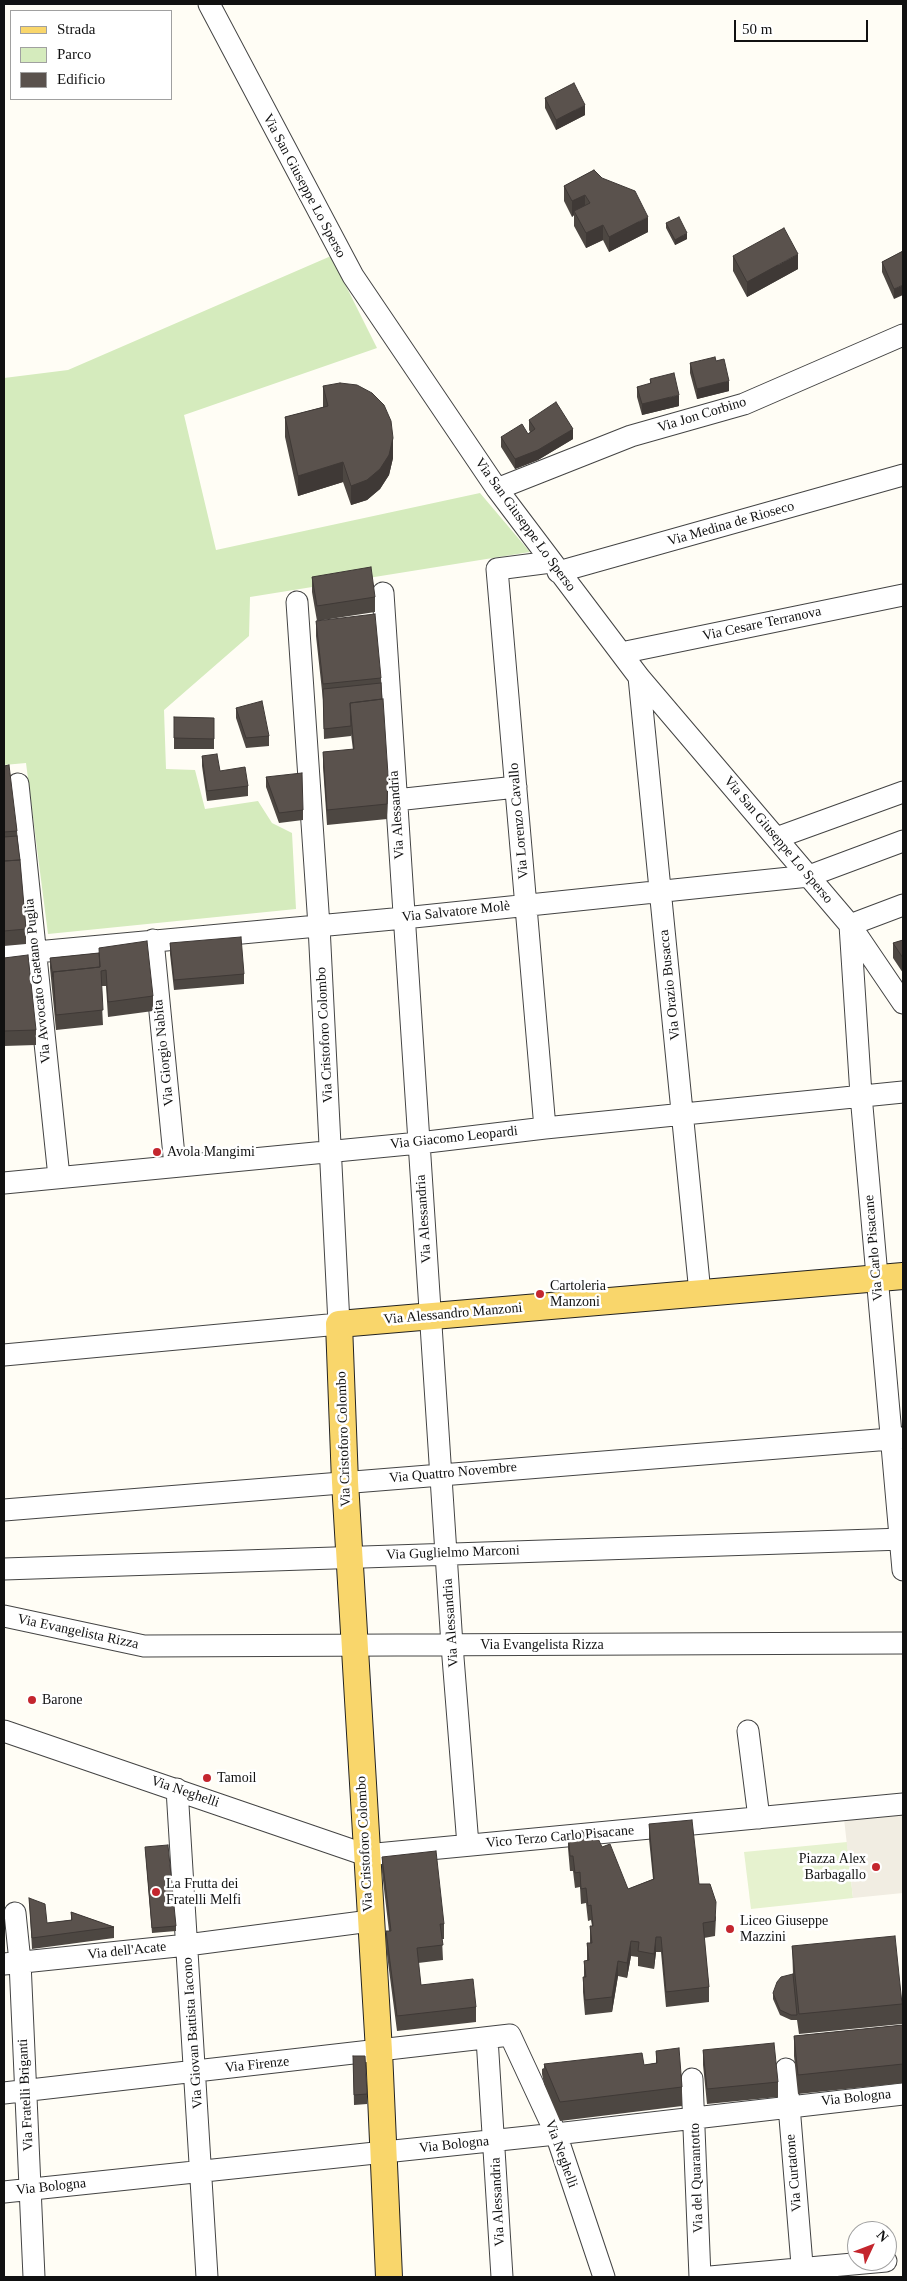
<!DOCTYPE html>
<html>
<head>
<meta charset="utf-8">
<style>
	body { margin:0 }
	#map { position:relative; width:907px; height:2281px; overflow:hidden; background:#fffdf5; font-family:"Times New Roman",serif }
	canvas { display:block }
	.frame { position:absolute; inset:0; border:5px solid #111; pointer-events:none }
	.legend { position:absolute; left:10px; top:10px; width:162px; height:90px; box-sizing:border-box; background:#fff; border:1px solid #a0a0a0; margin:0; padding:6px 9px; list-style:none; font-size:15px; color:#111 }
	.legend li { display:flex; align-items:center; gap:10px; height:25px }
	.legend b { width:25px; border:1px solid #a0a0a0 }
	.north { position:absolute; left:847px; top:2221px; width:50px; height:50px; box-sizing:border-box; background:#fff; border:1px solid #a0a0a0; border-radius:50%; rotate:47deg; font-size:14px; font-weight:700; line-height:20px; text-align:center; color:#111 }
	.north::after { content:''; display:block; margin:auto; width:18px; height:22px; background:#c4262e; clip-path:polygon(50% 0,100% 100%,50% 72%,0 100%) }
	.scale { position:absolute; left:734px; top:20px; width:134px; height:22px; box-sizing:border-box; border:2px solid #111; border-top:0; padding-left:6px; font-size:15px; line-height:18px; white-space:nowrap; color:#111; -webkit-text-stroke:4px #fff; paint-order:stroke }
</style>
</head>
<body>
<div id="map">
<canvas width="907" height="2281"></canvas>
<div class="frame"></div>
<ul class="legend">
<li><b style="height:6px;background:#f9d66b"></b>Strada</li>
<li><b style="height:14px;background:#d5ebbd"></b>Parco</li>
<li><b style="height:14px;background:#5a524d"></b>Edificio</li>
</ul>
<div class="north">N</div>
<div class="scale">50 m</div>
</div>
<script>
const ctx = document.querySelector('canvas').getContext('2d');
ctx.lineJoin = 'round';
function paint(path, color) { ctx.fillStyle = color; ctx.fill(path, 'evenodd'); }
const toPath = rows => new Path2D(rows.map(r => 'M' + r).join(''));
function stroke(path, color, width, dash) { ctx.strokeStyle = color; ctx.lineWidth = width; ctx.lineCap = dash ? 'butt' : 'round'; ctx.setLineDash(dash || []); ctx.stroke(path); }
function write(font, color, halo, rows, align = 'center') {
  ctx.font = font + ' "Times New Roman",serif'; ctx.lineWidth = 5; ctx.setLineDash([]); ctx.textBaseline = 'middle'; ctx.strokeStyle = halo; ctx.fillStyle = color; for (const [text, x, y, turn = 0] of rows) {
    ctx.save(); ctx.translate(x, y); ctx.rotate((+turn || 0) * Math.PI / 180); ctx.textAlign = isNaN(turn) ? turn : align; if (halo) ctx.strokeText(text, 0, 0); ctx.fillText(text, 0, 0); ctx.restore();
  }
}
paint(toPath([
	[331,256,377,348,184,415,216,550,480,493,530,552,250,597,249,636,164,710,166,769,195,770,205,809,258,801,272,823,292,833,296,909,48,934,26,763,4,765,4,378,68,370]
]), '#d5ebbd');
paint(toPath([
	[847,1842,853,1898,751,1909,744,1852]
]), '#e6f2cf');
paint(toPath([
	[903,1804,903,1893,853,1898,843,1810]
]), '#f1ede2');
const minor = toPath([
	[209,4,353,276,497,489,639,677,850,925,903,1003],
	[497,489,631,436,744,404,903,335],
	[558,572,903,475],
	[383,593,452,1645,468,1845],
	[621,653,903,595],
	[639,677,700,1293],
	[18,784,59,1177],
	[396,800,516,787],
	[776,838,903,792],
	[850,925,861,1095,903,1570],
	[850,925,903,905],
	[153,940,175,1166],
	[4,955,404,918,809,876,903,841],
	[545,1128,497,569,551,562],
	[4,1183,419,1143,545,1128,903,1092],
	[4,1355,339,1324,319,926,297,602],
	[4,1510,903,1438],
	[4,1569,903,1539],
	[4,1616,144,1646,903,1643],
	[4,1731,366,1855,903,1804],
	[748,1731,759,1818],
	[177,1789,207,2277],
	[15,1913,20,1962,34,2277],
	[4,1964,187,1945,370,1921],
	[487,2038,502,2277],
	[786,2069,803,2277],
	[692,2079,700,2277],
	[4,2093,510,2035,556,2134,604,2277],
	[4,2192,556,2134,903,2094],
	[710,2277,886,2261]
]);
const major = toPath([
	[389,2277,379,2051,345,1482,339,1324,903,1276]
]);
stroke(minor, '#444', 23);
stroke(major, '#222', 28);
stroke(minor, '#fff', 21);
stroke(major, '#f9d66b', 26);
paint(toPath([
	[545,98,585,115,556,130,545,108],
	[594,170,648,232,609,252,603,240,586,248,574,226,574,215,572,217,564,201,564,186],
	[666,223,687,239,675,245,666,228],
	[903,251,894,299,882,272,882,262],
	[733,256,798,269,747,297,733,271],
	[716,361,729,391,697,399,690,373,690,363],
	[650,379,679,406,642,415,637,397,637,387,650,384],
	[323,386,393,458,389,475,380,489,367,500,351,505,343,482,298,496,285,437,285,417,323,407],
	[529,420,573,439,538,460,515,469,501,447,501,437,528,434,530,432,529,430],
	[312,577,375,597,375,612,317,621,381,678,388,790,387,819,327,825,323,767,323,752,353,750,351,734,351,736,324,739,323,700,316,636,316,621,317,621,312,592],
	[236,708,269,736,269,746,246,748,236,718],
	[174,717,214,718,214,749,174,749],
	[202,756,220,771,248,786,248,796,207,801,202,766],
	[4,766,17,831,26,929,26,944,4,946],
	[266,777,303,810,303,820,279,823,266,787],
	[903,940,903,973,893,958,893,943],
	[170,943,244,974,244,984,174,990,170,954],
	[99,953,153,996,153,1011,108,1017,106,986,101,986,103,1025,56,1030,50,968,50,958],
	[4,958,36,1030,36,1045,4,1046],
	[649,1824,699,1884,716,1917,715,1936,704,1938,709,1987,709,2002,666,2007,661,1952,656,1952,654,1969,638,1966,638,1957,631,1956,627,1978,618,1976,612,2012,585,2015,583,1992,583,1977,584,1977,584,1961,587,1961,587,1943,590,1943,590,1926,592,1926,591,1920,588,1921,586,1903,581,1904,580,1887,575,1888,573,1871,570,1871,568,1848,568,1832,602,1847,628,1889,653,1879,649,1839],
	[145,1847,176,1926,176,1931,152,1933],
	[382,1857,444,1924,444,1939,442,1939,443,1960,418,1963,421,1985,476,2007,476,2022,397,2031,386,1947,386,1931,389,1931,382,1872],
	[29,1898,47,1923,71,1920,71,1912,114,1927,114,1938,32,1949],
	[792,1946,902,2004,902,2024,799,2034,797,2020,791,2020,780,2015,773,1999,773,1993,793,1974],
	[903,2025,903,2083,798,2094,794,2056,794,2036],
	[703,2050,778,2082,778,2097,707,2104,703,2065],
	[656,2051,682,2087,682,2106,560,2121,544,2084,542,2074,542,2069,544,2068,544,2064,644,2065,656,2063],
	[353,2056,367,2094,367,2104,354,2105]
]), '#4d4742');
paint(toPath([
	[585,105,585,115,556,130,556,120],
	[585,195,585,210,574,211,574,215,572,217,572,201],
	[648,217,648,232,609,252,609,237],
	[603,225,603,240,586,248,586,233],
	[687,233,687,239,675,245,675,240],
	[798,254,798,269,747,297,747,282],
	[903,285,903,295,894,299,894,289],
	[729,381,729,391,697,399,697,389],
	[679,395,679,406,642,415,642,404],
	[573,429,573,439,538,460,515,469,515,459],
	[393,438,393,458,389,475,380,489,367,500,351,505,351,486],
	[343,462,343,482,298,496,298,476],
	[388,775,388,790,387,819,387,804],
	[656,1937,656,1952,654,1969,654,1954],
	[631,1941,631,1956,627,1978,627,1963],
	[618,1961,618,1976,612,2012,612,1997]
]), '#3f3936');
const building = toPath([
	[574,83,585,105,556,120,545,98,574,83],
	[594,170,602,178,635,191,648,217,609,237,603,225,586,233,574,211,590,203,585,195,572,201,564,186,594,170],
	[679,217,687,233,675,240,666,223,679,217],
	[784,228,798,254,747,282,733,256,784,228],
	[903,251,903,285,894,289,882,262,903,251],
	[715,357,716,361,724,359,729,381,697,389,690,363,715,357],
	[674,373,679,395,642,404,637,387,651,383,650,379,674,373],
	[340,383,357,385,372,393,384,405,391,421,393,438,389,455,380,469,367,480,351,486,343,462,298,476,285,417,328,406,323,386,340,383],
	[556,402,573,429,538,450,515,459,501,437,522,424,528,434,535,429,529,420,556,402],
	[371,567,375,597,317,606,312,577,371,567],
	[375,614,381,678,323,684,316,621,375,614],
	[381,683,382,699,350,703,351,726,324,729,323,689,381,683],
	[383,699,388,775,387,804,327,810,323,752,354,749,350,703,383,699],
	[262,701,269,736,246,738,236,708,262,701],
	[174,717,214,718,214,739,174,738,174,717],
	[217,754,220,771,245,767,248,786,207,791,202,756,217,754],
	[9,765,17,831,4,832,4,766,9,765],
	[302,773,303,810,279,813,266,777,302,773],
	[17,836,20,860,4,861,4,837,17,836],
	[20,860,26,929,4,931,4,861,20,860],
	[241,937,244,974,174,980,170,943,241,937],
	[903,940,903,958,893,943,903,940],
	[147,941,153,996,108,1002,106,970,101,971,103,1010,56,1015,53,972,100,967,99,948,147,941],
	[99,953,100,967,53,972,53,977,50,958,99,953],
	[28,955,36,1030,4,1031,4,958,28,955],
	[692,1820,699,1884,710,1884,716,1902,715,1921,703,1923,709,1987,666,1992,661,1937,656,1937,654,1954,638,1951,639,1942,631,1941,627,1963,618,1961,612,1997,585,2000,583,1977,586,1977,584,1961,589,1960,587,1943,592,1943,590,1926,593,1926,591,1905,588,1906,586,1888,581,1889,580,1872,575,1873,573,1856,570,1856,568,1832,594,1830,602,1847,610,1844,628,1889,654,1879,649,1824,692,1820],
	[168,1845,176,1926,152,1928,145,1847,168,1845],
	[436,1851,444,1924,440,1924,443,1945,417,1948,421,1985,473,1979,476,2007,397,2016,386,1931,391,1931,382,1857,436,1851],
	[29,1898,45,1904,47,1923,72,1920,71,1912,114,1927,32,1938,29,1898],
	[895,1936,902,2004,799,2014,792,1946,895,1936],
	[793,1974,797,2015,791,2015,780,2010,773,1993,777,1982,781,1977,793,1974],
	[903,2025,903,2064,798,2075,794,2036,903,2025],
	[774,2043,778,2082,707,2089,703,2050,774,2043],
	[679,2048,682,2087,560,2102,544,2064,642,2053,644,2065,657,2063,656,2051,679,2048],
	[353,2056,365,2056,367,2094,354,2095,353,2056]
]);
paint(building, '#5a524d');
stroke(building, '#3f3936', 1);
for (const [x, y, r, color] of [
	[157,1152,5,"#c4262e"],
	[540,1294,5,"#c4262e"],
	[32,1700,5,"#c4262e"],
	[207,1778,5,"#c4262e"],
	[876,1867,5,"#c4262e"],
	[156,1892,5,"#c4262e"],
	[730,1929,5,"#c4262e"]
]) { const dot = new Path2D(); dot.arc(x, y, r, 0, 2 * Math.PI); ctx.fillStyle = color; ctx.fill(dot); stroke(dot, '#fff', 2); }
write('14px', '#111', '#fff', [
	["Via San Giuseppe Lo Sperso",304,186,62],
	["Via Jon Corbino",702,415,-17],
	["Via Medina de Rioseco",731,524,-16],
	["Via San Giuseppe Lo Sperso",525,525,54],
	["Via Cesare Terranova",762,624,-12],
	["Via Alessandria",397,815,-94],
	["Via Lorenzo Cavallo",519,821,-95],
	["Via San Giuseppe Lo Sperso",778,840,50],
	["Via Salvatore Molè",456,912,-6],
	["Via Avvocato Gaetano Puglia",38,981,-96],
	["Via Orazio Busacca",670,985,-96],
	["Via Cristoforo Colombo",325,1035,-93],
	["Via Giorgio Nabita",164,1053,-96],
	["Via Giacomo Leopardi",454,1138,-6],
	["Via Alessandria",424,1219,-94],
	["Via Carlo Pisacane",874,1248,-95],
	["Via Alessandro Manzoni",453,1314,-5],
	["Via Cristoforo Colombo",344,1439,-92],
	["Via Quattro Novembre",453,1473,-5],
	["Via Guglielmo Marconi",453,1553,-2],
	["Via Alessandria",451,1623,-94],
	["Via Evangelista Rizza",78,1632,12],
	["Via Evangelista Rizza",542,1645],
	["Via Neghelli",185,1792,19],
	["Vico Terzo Carlo Pisacane",560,1837,-5],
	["Via Cristoforo Colombo",365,1844,-93],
	["Via dell'Acate",127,1951,-6],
	["Via Giovan Battista Iacono",193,2033,-94],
	["Via Firenze",257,2065,-6],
	["Via Fratelli Briganti",26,2095,-93],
	["Via Bologna",856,2098,-6],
	["Via Bologna",454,2145,-6],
	["Via Neghelli",561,2154,70],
	["Via Curtatone",794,2173,-95],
	["Via del Quarantotto",697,2178,-92],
	["Via Bologna",51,2187,-6],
	["Via Alessandria",498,2202,-93]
]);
write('14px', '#111', '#fff', [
	["Avola Mangimi",167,1152],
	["Cartoleria",550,1286],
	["Manzoni",550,1302],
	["Barone",42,1700],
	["Tamoil",217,1778],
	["Piazza Alex",866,1859,"right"],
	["Barbagallo",866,1875,"right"],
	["La Frutta dei",166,1884],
	["Fratelli Melfi",166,1900],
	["Liceo Giuseppe",740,1921],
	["Mazzini",740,1937]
], 'left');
</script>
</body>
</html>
